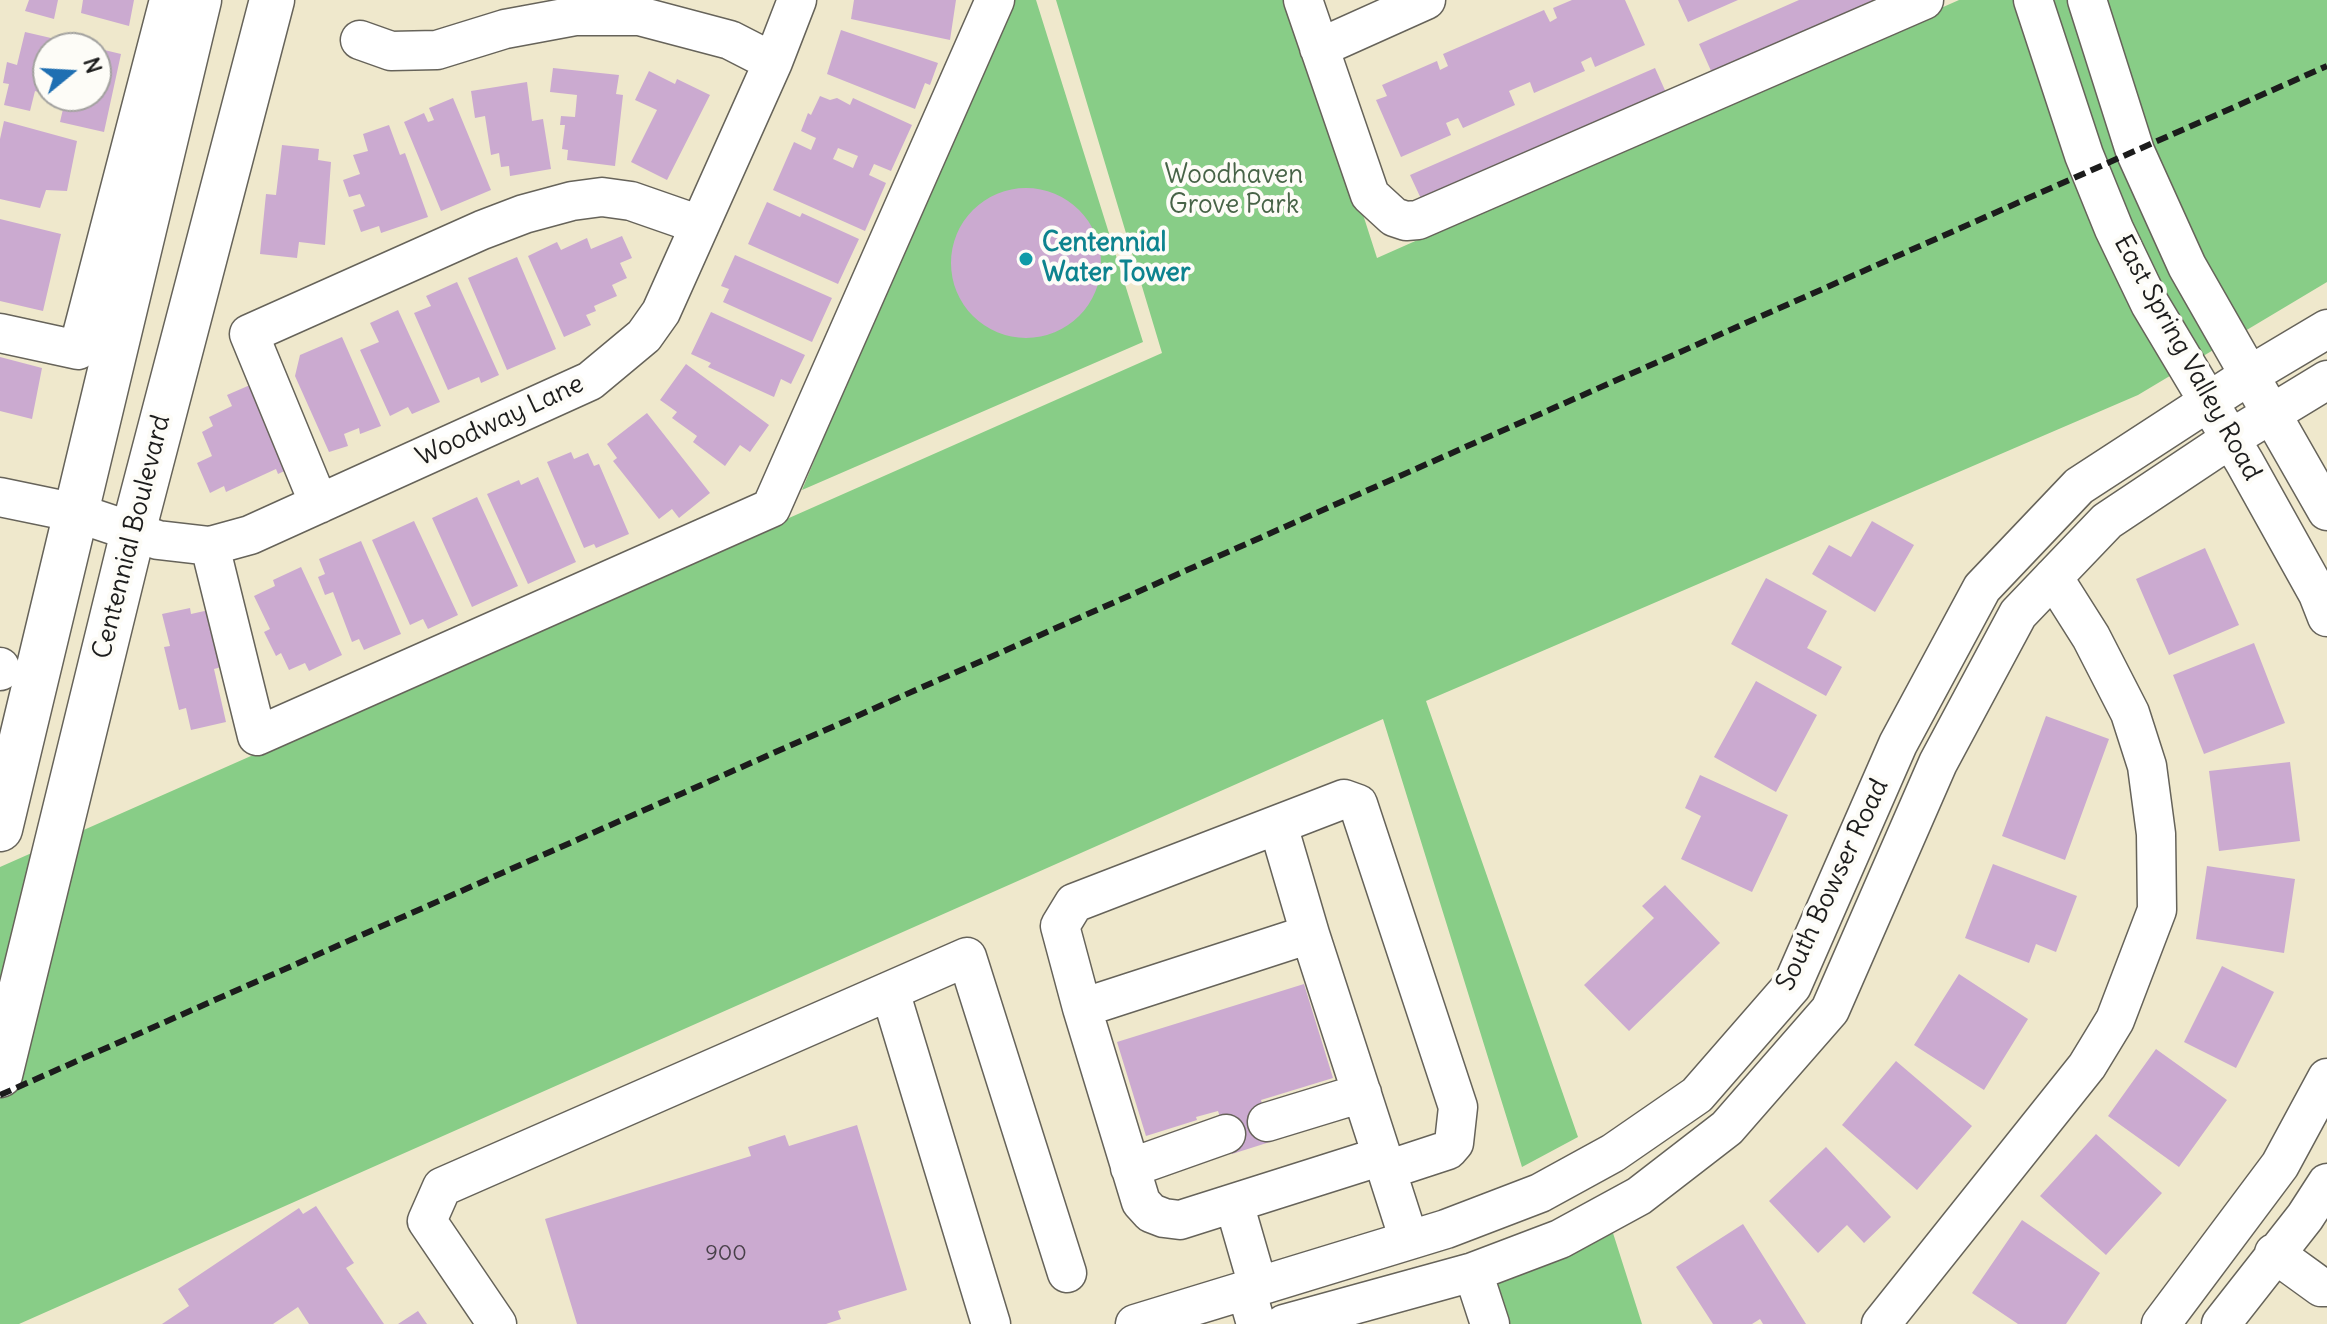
<!DOCTYPE html>
<html>
<head>
<meta charset="utf-8">
<style>
	body { margin:0 }
	#map { position:relative; width:2327px; height:1324px; overflow:hidden; background:#efe8cc; font-family:Delius,sans-serif }
	canvas { display:block }
	.north { position:absolute; left:32px; top:32px; width:80px; height:80px; box-sizing:border-box; background:#fdfcf7; border:2px solid #a3a29f; border-radius:50%; rotate:72deg; font-size:22px; font-weight:700; line-height:32px; text-align:center; color:#1c1c1c }
	.north::after { content:''; display:block; margin:auto; width:28px; height:36px; background:#1f6fb2; clip-path:polygon(50% 0,100% 100%,50% 72%,0 100%) }
</style>
</head>
<body>
<div id="map">
<canvas width="2327" height="1324"></canvas>
<div class="north">N</div>
</div>
<script>
const ctx = document.querySelector('canvas').getContext('2d');
ctx.lineJoin = 'round';
function paint(path, color) { ctx.fillStyle = color; ctx.fill(path, 'evenodd'); }
const toPath = rows => new Path2D(rows.map(r => 'M' + r).join(''));
function stroke(path, color, width, dash) { ctx.strokeStyle = color; ctx.lineWidth = width; ctx.lineCap = dash ? 'butt' : 'round'; ctx.setLineDash(dash || []); ctx.stroke(path); }
function write(font, color, halo, rows, align = 'center') {
  ctx.font = font + ' Delius,sans-serif'; ctx.lineWidth = 8; ctx.setLineDash([]); ctx.textBaseline = 'middle'; ctx.strokeStyle = halo; ctx.fillStyle = color; for (const [text, x, y, turn = 0] of rows) {
    ctx.save(); ctx.translate(x, y); ctx.rotate((+turn || 0) * Math.PI / 180); ctx.textAlign = isNaN(turn) ? turn : align; if (halo) ctx.strokeText(text, 0, 0); ctx.fillText(text, 0, 0); ctx.restore();
  }
}
paint(toPath([
	[1005,0,1036,0,1143,342,802,490],
	[1056,0,1294,0,1377,258,1959,0,2327,0,2327,282,2138,395,1426,701,1578,1137,1522,1167,1383,719,19,1324,0,1324,0,867,1162,353],
	[1613,1233,1642,1324,1490,1324,1478,1287,1551,1262]
]), '#88cd87');
paint(toPath([
	[29,0,58,0,54,19,25,11],
	[83,0,134,0,129,26,81,13],
	[854,0,956,0,950,40,851,19],
	[1572,0,1625,0,1645,45,1595,67,1591,57,1581,62,1585,71,1534,93,1530,82,1509,91,1515,105,1463,128,1458,118,1446,123,1451,135,1401,157,1376,100,1387,96,1382,85,1437,61,1440,70,1448,66,1443,54,1544,10,1550,22,1557,18,1553,8],
	[1678,0,1738,0,1688,22],
	[1799,0,1878,0,1712,73,1699,44],
	[841,30,938,63,930,85,925,83,915,109,827,74],
	[25,32,90,47,48,48,48,95,35,91,30,111,4,105,9,84,3,83,7,62,17,65],
	[96,48,121,54,104,132,60,122,66,96,96,96],
	[553,68,619,75,616,94,623,95,615,166,567,160,568,150,562,149,565,125,560,125,561,116,575,117,577,95,550,92],
	[1655,68,1668,97,1423,203,1410,175],
	[649,71,675,84,677,79,710,95,667,180,631,162,657,110,635,100],
	[527,82,532,121,543,119,551,169,510,176,509,166,501,167,499,153,491,155,485,116,475,118,471,91],
	[820,96,830,100,837,98,850,105,853,98,912,125,891,171,874,164,869,175,886,183,865,231,773,190,794,142,811,150,816,138,801,131,808,113,811,115],
	[838,148,858,156,853,168,833,159],
	[453,98,491,190,441,211,404,122,424,113,428,122,434,120,429,108],
	[4,121,77,141,67,191,46,190,40,208,0,199,0,139],
	[389,125,400,155,405,153,428,217,381,233,379,226,361,232,353,210,365,206,360,194,349,197,343,180,360,174,353,155,368,151,363,134],
	[282,145,319,149,318,160,331,162,325,245,299,242,297,258,260,254,266,194,276,195],
	'951 263a75 75 0 1 1 150 0a75 75 0 1 1-150 0Z',
	[767,202,800,217,802,213,859,239,838,284,748,244],
	[0,219,61,234,43,311,0,301],
	[622,236,632,258,620,263,627,278,612,285,617,296,594,306,596,311,586,315,591,325,564,337,528,256,557,242,561,250,587,238,591,249],
	[735,255,832,298,812,342,723,302,729,289,721,286],
	[517,257,556,349,507,370,468,278],
	[457,282,499,375,481,383,479,377,448,390,414,313,431,306,426,296],
	[398,310,440,402,412,414,408,407,390,416,360,350,379,342,370,323],
	[711,312,805,355,791,384,781,379,774,397,708,367,711,363,691,354],
	[342,337,381,426,360,434,359,428,344,434,348,446,329,452,295,376,300,355],
	[0,357,42,368,32,419,0,411],
	[686,364,769,425,750,452,740,445,725,466,693,442,697,436,672,418,677,412,660,400],
	[257,382,295,466,278,474,276,469,226,492,224,486,210,493,197,463,212,456,202,432,213,426,209,417,232,406,227,395],
	[647,413,710,493,679,518,672,509,659,519,613,461,617,458,607,444],
	[571,452,574,459,588,453,594,466,599,464,629,534,596,548,594,544,584,548,547,462],
	[538,477,576,562,528,584,487,494,519,480,521,485],
	[477,497,518,586,472,607,432,518],
	[414,521,458,615,428,629,423,619,410,625,372,540],
	[1872,521,1914,545,1875,612,1812,574,1829,545,1851,557],
	[361,541,401,634,364,650,359,639,352,642,333,592,325,595,318,577,325,574,319,559],
	[2205,548,2239,625,2169,655,2136,579],
	[301,567,342,655,309,671,305,663,289,670,281,653,276,656,264,632,270,629,254,596,275,586,273,580],
	[1766,578,1827,611,1807,648,1842,667,1826,696,1731,644],
	[190,608,191,614,209,610,237,663,214,669,226,722,191,730,186,708,179,710,164,647,170,646,162,614],
	[2254,643,2285,723,2204,754,2173,675],
	[1756,681,1817,715,1776,792,1714,757],
	[2046,716,2109,739,2065,860,2002,836],
	[2290,762,2300,841,2219,851,2209,771],
	[1700,775,1788,815,1752,892,1681,859,1701,816,1685,808],
	[1993,864,2077,896,2056,952,2036,944,2029,963,1965,938],
	[2207,866,2295,879,2284,953,2196,939],
	[1665,885,1720,943,1629,1031,1584,985,1654,918,1642,906],
	[2222,966,2274,992,2236,1068,2184,1042],
	[1959,974,2028,1019,1984,1090,1914,1045],
	[1304,984,1333,1078,1261,1100,1273,1141,1232,1154,1218,1111,1196,1117,1197,1120,1146,1136,1117,1042],
	[2156,1049,2227,1100,2179,1167,2108,1116],
	[1896,1061,1972,1126,1917,1190,1842,1125],
	[857,1125,907,1290,838,1311,841,1319,826,1324,577,1324,545,1219,751,1156,748,1147,785,1135,789,1146],
	[2096,1134,2162,1193,2106,1255,2040,1196],
	[1826,1147,1891,1217,1864,1243,1847,1225,1818,1253,1769,1201],
	[316,1206,354,1263,346,1268,384,1324,309,1324,298,1307,273,1324,162,1324,189,1306,178,1289,299,1208,303,1214],
	[2022,1220,2100,1273,2066,1324,2018,1324,1972,1293],
	[1743,1224,1806,1324,1763,1324,1760,1319,1752,1324,1713,1324,1676,1267],
	[418,1311,427,1324,398,1324]
]), '#cbaad0');
const minor = toPath([
	[1303,0,1370,195,1394,217,1406,221,1418,220,1924,0],
	[2033,0,2084,155,2114,229,2150,304,2245,463,2318,594,2327,617],
	[2087,0,2135,151,2187,266,2327,511],
	[360,40,391,51,437,50,505,29,575,16,639,16,730,40,773,62],
	[1319,48,1426,0],
	[0,333,78,350,169,0],
	[0,497,77,513,158,540,210,546,250,535,590,381,644,336,661,312,773,62,797,0],
	[319,504,249,334,482,230,524,214,572,201,602,197,631,201,700,225],
	[210,546,257,736,771,508,995,0],
	[0,667,0,671],
	[1278,825,1310,934],
	[1310,934,1382,1156,1180,1220,1164,1218,1151,1213,1141,1202,1082,1008,1310,934],
	[890,991,991,1324],
	[1082,1008,1060,926,1074,903,1344,799,1358,804,1458,1107,1454,1143,1448,1150,1387,1170],
	[1267,1122,1362,1093],
	[1382,1156,1409,1240],
	[1130,1168,1226,1134],
	[1234,1203,1258,1286],
	[2274,1253,2321,1287,2327,1287],
	[1473,1272,1490,1324],
	[1246,1289,1256,1324],
	[497,1324,427,1221,442,1187,967,957,1067,1273],
	[1135,1324,1446,1229,1540,1193,1613,1153,1697,1095,1792,986,1898,744,1982,588,2079,486,2248,376,2327,329],
	[1284,1324,1473,1272,1560,1239,1639,1196,1727,1128,1830,1010,1938,763,2018,614,2107,521,2230,439,2327,380],
	[1881,1324,2087,1066,2115,1020,2157,910,2156,834,2147,766,2130,713,2091,637,2053,577],
	[2161,1324,2280,1165,2327,1078],
	[2221,1324,2305,1217,2327,1183]
]);
const major = toPath([
	[0,829,199,0],
	[0,1075,133,532,272,0]
]);
stroke(minor, '#66635a', 41);
stroke(major, '#66635a', 47);
stroke(minor, '#fff', 38);
stroke(major, '#fff', 44);
stroke(toPath([
	[0,1095,2327,66]
]), '#1c1c1c', 6, [12, 6]);
for (const [x, y, r, color] of [
	[1026,259,8,"#0f9aa8"]
]) { const dot = new Path2D(); dot.arc(x, y, r, 0, 2 * Math.PI); ctx.fillStyle = color; ctx.fill(dot); stroke(dot, '#fdfcf7', 3); }
write('22px', '#484049', null, [
	["900",726,1254]
]);
write('26px', '#476347', '#fdfcf7', [
	["Woodhaven",1234,176],
	["Grove Park",1234,206]
]);
write('bold 26px', '#0d838f', '#fdfcf7', [
	["Centennial",1042,244],
	["Water Tower",1042,274]
], 'left');
write('26px', '#1c1c1c', '#fdfcf7', [
	["East Spring Valley Road",2187,358,61],
	["Woodway Lane",500,421,-25],
	["Centennial Boulevard",132,537,-76],
	["South Bowser Road",1833,885,-65]
]);
</script>
</body>
</html>
